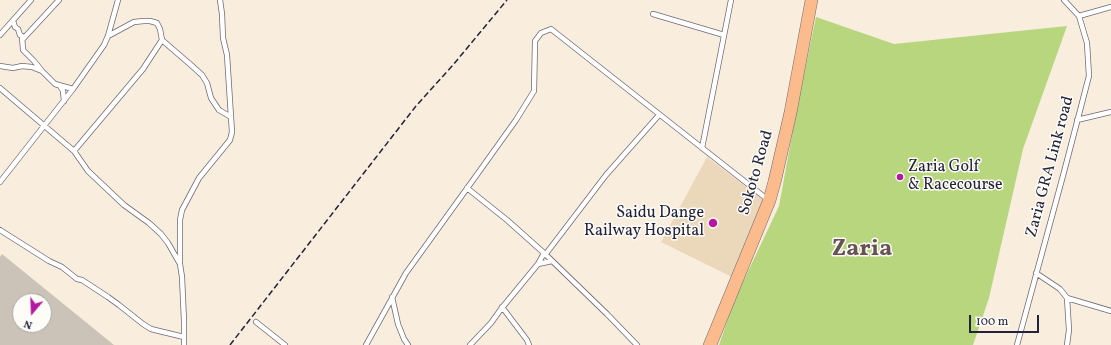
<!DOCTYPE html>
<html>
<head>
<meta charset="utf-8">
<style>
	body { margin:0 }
	#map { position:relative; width:1111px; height:345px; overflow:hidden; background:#f9edde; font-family:Vollkorn,serif }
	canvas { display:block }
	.north { position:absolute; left:12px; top:293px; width:40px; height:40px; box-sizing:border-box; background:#fdfcf7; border:1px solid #a5a5ac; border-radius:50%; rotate:199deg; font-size:11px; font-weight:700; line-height:16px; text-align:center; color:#22223b }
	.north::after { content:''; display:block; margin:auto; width:14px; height:18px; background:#b5179e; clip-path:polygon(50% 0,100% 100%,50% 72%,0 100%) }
	.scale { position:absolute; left:969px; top:315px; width:70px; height:18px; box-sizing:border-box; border:2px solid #22223b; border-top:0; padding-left:5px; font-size:12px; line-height:14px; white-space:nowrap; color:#22223b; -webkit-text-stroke:3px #fdfcf7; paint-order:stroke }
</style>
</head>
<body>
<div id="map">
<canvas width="1111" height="345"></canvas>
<div class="north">N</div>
<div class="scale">100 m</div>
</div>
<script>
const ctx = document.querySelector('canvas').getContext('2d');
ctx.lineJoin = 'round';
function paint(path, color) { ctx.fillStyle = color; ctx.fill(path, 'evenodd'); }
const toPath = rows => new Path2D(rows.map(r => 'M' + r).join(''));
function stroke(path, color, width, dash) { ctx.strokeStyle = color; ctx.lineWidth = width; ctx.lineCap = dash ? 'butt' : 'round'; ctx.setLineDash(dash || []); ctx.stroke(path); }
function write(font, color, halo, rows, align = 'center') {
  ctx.font = font + ' Vollkorn,serif'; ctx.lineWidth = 3; ctx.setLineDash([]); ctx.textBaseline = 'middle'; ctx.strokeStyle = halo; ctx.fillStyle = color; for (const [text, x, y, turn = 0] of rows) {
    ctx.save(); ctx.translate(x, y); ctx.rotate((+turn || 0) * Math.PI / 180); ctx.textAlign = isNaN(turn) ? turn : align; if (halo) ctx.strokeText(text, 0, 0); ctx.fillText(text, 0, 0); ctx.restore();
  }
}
paint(toPath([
	[707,157,761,198,764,203,732,277,661,242]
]), '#ebd8ba');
paint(toPath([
	[2,254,114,345,0,345,0,257],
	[20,301,44,301,44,325,20,325]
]), '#cbc3b8');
paint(toPath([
	[816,17,894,44,1067,26,1023,149,989,298,973,345,719,345,734,301,779,206,798,103]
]), '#b7d67d');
const minor = toPath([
	[220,0,222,14,223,38,227,55,231,117],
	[653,14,724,35],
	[1079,16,1111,7],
	[13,21,15,27,18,29,20,35,22,36,23,50,34,61,42,71],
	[0,35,31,0],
	[22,40,59,0],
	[162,40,191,65,202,75,207,83,211,98,219,110,231,117,232,132,230,140,199,178,182,210,180,220,180,262],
	[0,66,13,68,22,66,32,67,42,71,55,84,73,89],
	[60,86,63,91,64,101],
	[0,88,74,151,88,171,124,205,149,223,161,234,168,243,180,264,182,277,184,321,184,345],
	[1077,120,1111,112],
	[702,148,731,0],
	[74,151,143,69,162,40,160,29,157,23,150,21,144,21,134,22,108,36],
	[0,182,73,89,104,45,108,36,118,0],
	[467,188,507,220,544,253,607,314,637,345],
	[0,230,49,261,62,267,77,279,82,280,108,297,119,305,143,324,151,329,159,331,184,337],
	[545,255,606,175,659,115],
	[538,264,552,261],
	[1036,273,1060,289,1067,298,1111,311],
	[392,297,398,324,404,339,408,345],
	[502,307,527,340,529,345],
	[256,322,285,345],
	[366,345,406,273,481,169,516,120,534,91,535,41,541,33,551,29,767,199],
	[470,345,491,323,501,309,538,264,544,253],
	[1017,345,1064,172,1089,76,1087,43,1079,16,1064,0],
	[1067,345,1069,330,1067,298]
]);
const primary = toPath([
	[707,345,767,199,772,181,788,112,809,0],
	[713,345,772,201,777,183,793,113,814,0]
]);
stroke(minor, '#6d6974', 6);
stroke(primary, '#6d6974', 8);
stroke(minor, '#fff', 4.5);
stroke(primary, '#fbbb8c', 7);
stroke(toPath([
	[230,345,416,106,453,65,507,0]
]), '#22223b', 1.5, [6, 3]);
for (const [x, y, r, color] of [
	[900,177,4,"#b5179e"],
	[713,223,5,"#b5179e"]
]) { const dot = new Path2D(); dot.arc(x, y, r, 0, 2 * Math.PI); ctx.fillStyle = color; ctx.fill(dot); stroke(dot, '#fdfcf7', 1.5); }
write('16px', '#22223b', '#fdfcf7', [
	["Zaria GRA Link road",1051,167,-75],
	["Sokoto Road",757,173,-74]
]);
write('16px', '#22223b', '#fdfcf7', [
	["Zaria Golf",908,168],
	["& Racecourse",908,186],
	["Saidu Dange",704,214,"right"],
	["Railway Hospital",704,232,"right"]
], 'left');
write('bold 24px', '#685154', '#fdfcf7', [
	["Zaria",862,251]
]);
</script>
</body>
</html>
